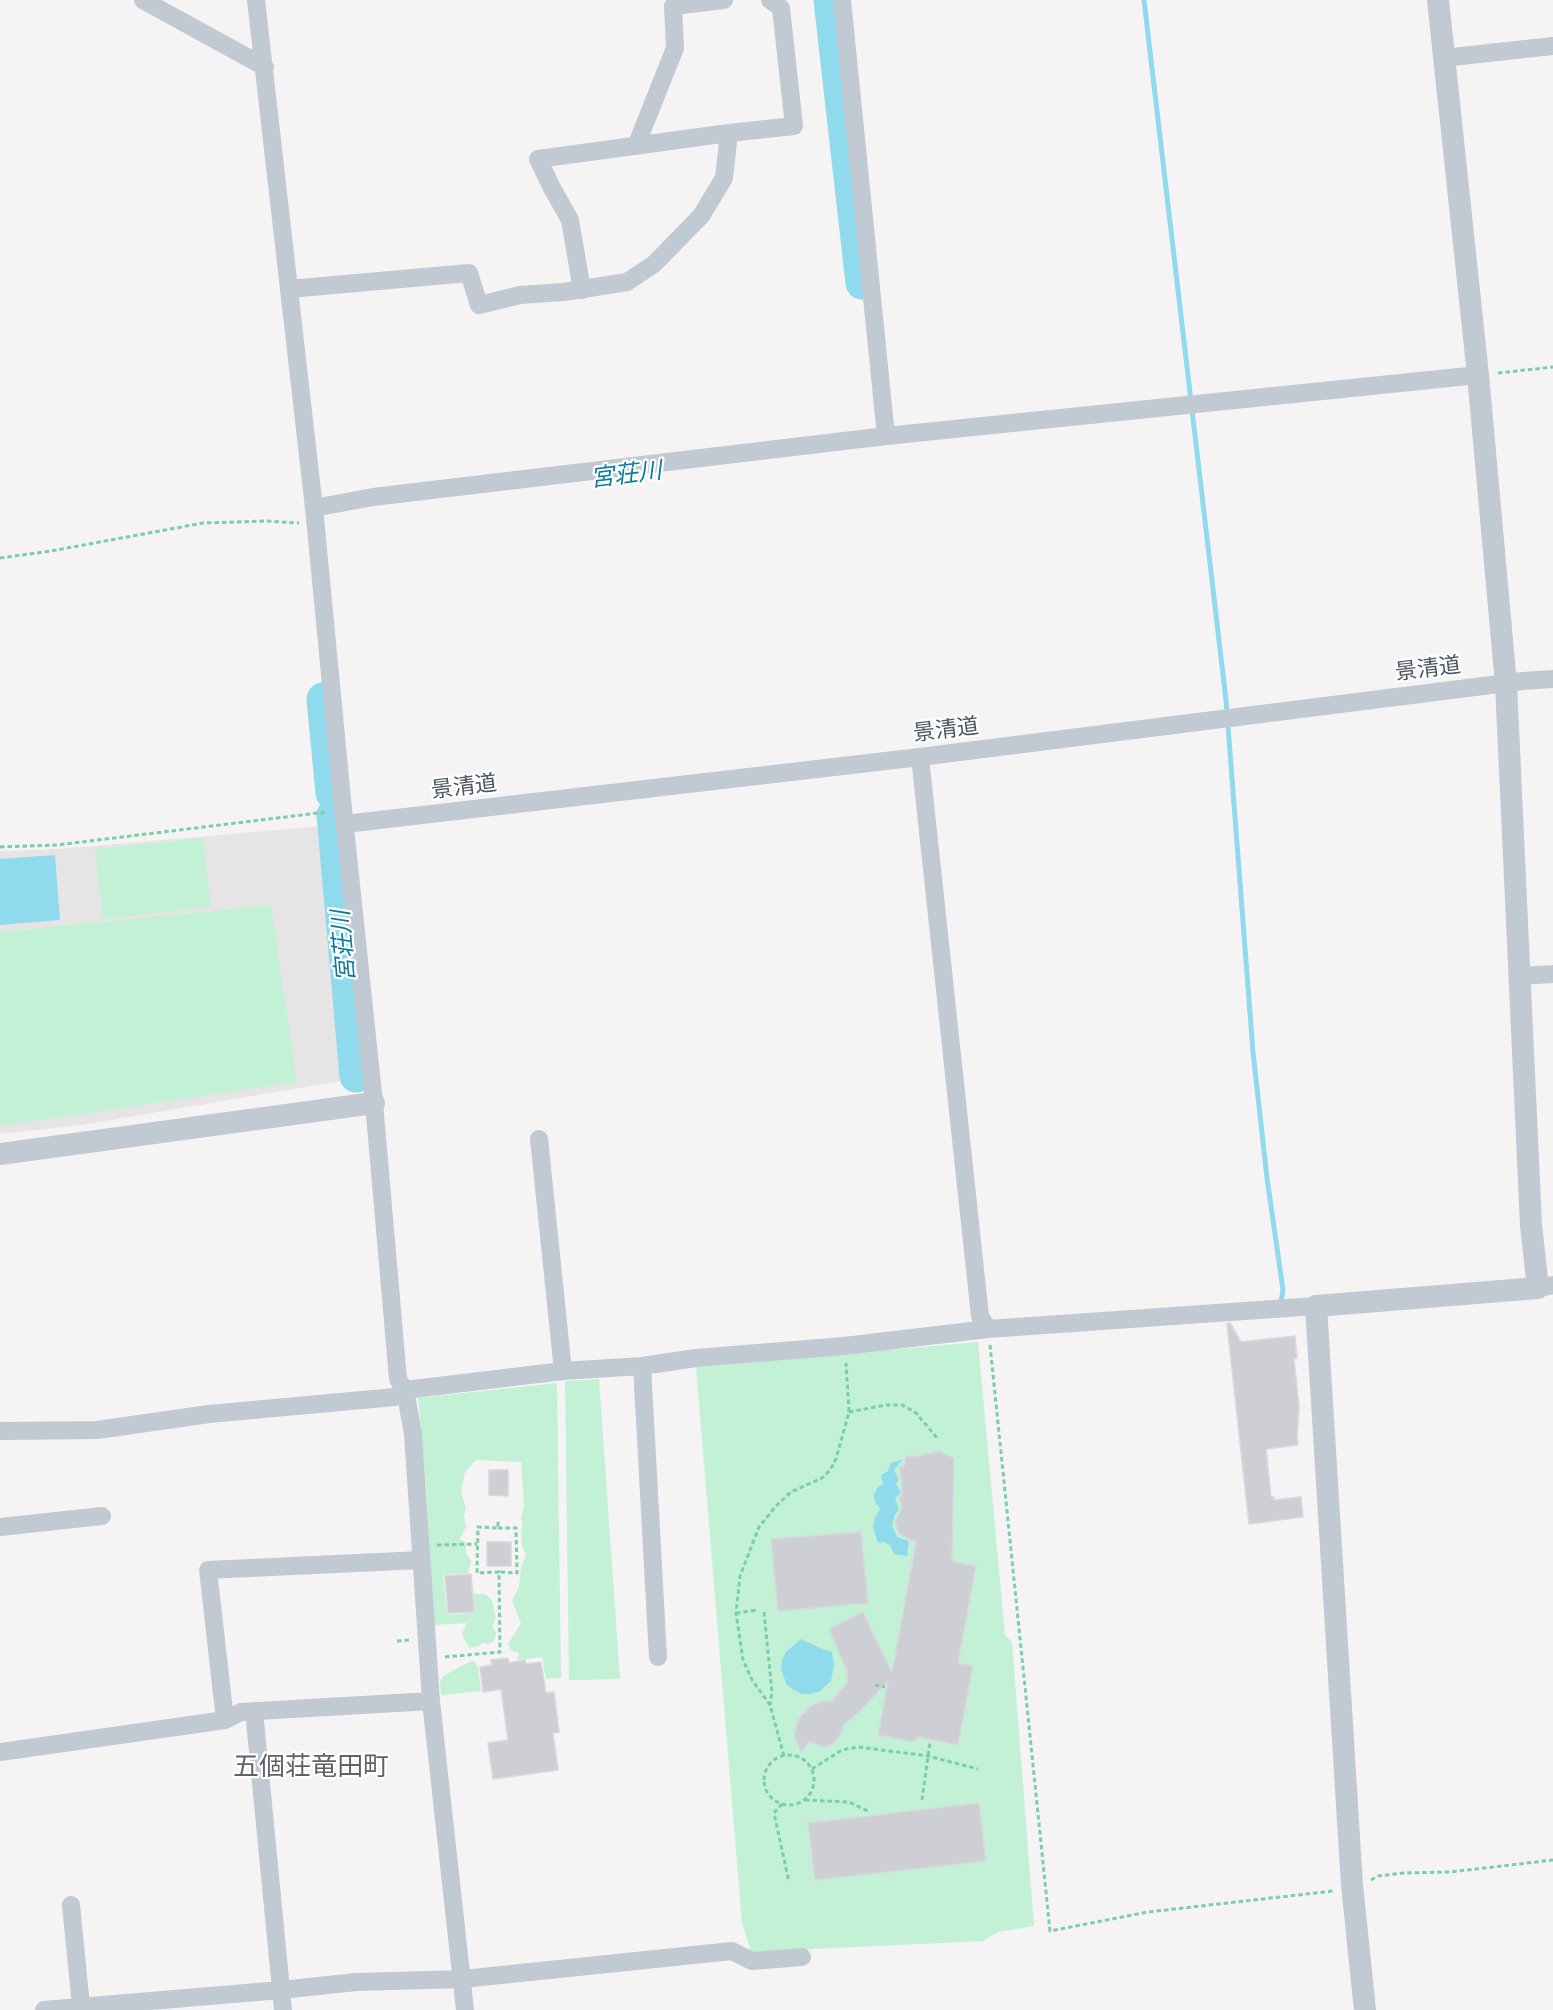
<!DOCTYPE html>
<html>
<head>
<meta charset="utf-8">
<style>
	body { margin:0 }
	canvas { display:block; background:#f5f3f3 }
</style>
</head>
<body>
<canvas width="1553" height="2010"></canvas>
<script>
const ctx = document.querySelector('canvas').getContext('2d');
ctx.lineJoin = 'round';
function paint(path, color) { ctx.fillStyle = color; ctx.fill(path, 'evenodd'); }
const toPath = rows => new Path2D(rows.map(r => 'M' + r).join(''));
function stroke(path, color, width, dash) { ctx.strokeStyle = color; ctx.lineWidth = width; ctx.lineCap = dash ? 'butt' : 'round'; ctx.setLineDash(dash || []); ctx.stroke(path); }
function write(font, color, halo, rows, align = 'center') {
  ctx.font = font + ' "Alegreya Sans","Noto Sans JP",sans-serif'; ctx.lineWidth = 4.5; ctx.setLineDash([]); ctx.textBaseline = 'middle'; ctx.strokeStyle = halo; ctx.fillStyle = color; for (const [text, x, y, turn = 0] of rows) {
    ctx.save(); ctx.translate(x, y); ctx.rotate((+turn || 0) * Math.PI / 180); ctx.textAlign = isNaN(turn) ? turn : align; if (halo) ctx.strokeText(text, 0, 0); ctx.fillText(text, 0, 0); ctx.restore();
  }
}
paint(toPath([
	[323,826,347,1080,82,1125,0,1134,0,851,59,849]
]), '#e6e4e5');
paint(toPath([
	[203,838,211,907,103,919,95,849],
	[271,905,297,1082,0,1126,0,932],
	[978,1342,1005,1635,1012,1642,1034,1926,998,1932,983,1941,751,1952,742,1923,696,1367],
	[599,1379,620,1679,569,1680,565,1381],
	[557,1383,561,1678,546,1679,542,1657,517,1660,519,1653,512,1651,508,1644,521,1623,512,1601,519,1587,521,1567,526,1555,522,1547,521,1529,523,1523,521,1518,524,1506,521,1462,476,1460,465,1472,461,1491,466,1509,464,1516,466,1527,460,1539,466,1543,466,1553,471,1561,468,1573,443,1575,447,1615,474,1613,473,1594,485,1594,492,1600,496,1619,492,1626,496,1633,495,1639,492,1643,487,1644,483,1642,479,1646,470,1648,464,1639,462,1633,467,1623,434,1625,426,1486,418,1398],
	[471,1661,475,1662,478,1668,481,1691,441,1695,440,1681,443,1676]
]), '#c3f1d5');
paint(toPath([
	[55,855,60,920,0,925,0,859],
	[903,1459,894,1470,899,1480,896,1484,901,1493,895,1498,899,1510,895,1514,892,1525,897,1537,909,1541,907,1556,894,1554,890,1545,884,1542,878,1543,873,1527,874,1520,880,1509,875,1502,874,1495,878,1487,883,1484,881,1475,888,1471,891,1463],
	[801,1639,822,1649,832,1652,834,1665,831,1681,820,1691,811,1694,802,1694,794,1690,787,1685,781,1669,782,1660,786,1652]
]), '#90daee');
stroke(toPath([
	[1144,0,1226,700,1253,1052,1267,1178,1283,1290,1281,1302]
]), '#90daee', 5);
stroke(toPath([
	[830,0,862,283],
	[323,699,332,793],
	[333,815,356,1076]
]), '#90daee', 33);
const building = toPath([
	[1230,1323,1241,1342,1295,1336,1297,1358,1294,1359,1299,1407,1297,1436,1298,1445,1266,1449,1271,1497,1274,1497,1274,1500,1301,1497,1303,1517,1249,1524,1227,1324,1230,1323],
	[939,1451,954,1458,952,1561,976,1566,958,1663,973,1666,958,1745,918,1737,913,1742,878,1735,888,1681,857,1714,844,1724,843,1730,835,1742,829,1746,824,1747,810,1741,801,1752,794,1736,797,1723,800,1717,811,1706,825,1701,831,1702,847,1683,847,1671,829,1629,863,1612,892,1673,916,1542,899,1534,895,1522,902,1507,899,1498,902,1496,902,1480,899,1468,905,1465,905,1456,914,1457,939,1451],
	[489,1470,508,1470,508,1496,489,1495,489,1470],
	[861,1532,868,1603,778,1611,771,1539,861,1532],
	[487,1542,511,1542,511,1566,487,1566,487,1542],
	[471,1574,474,1612,448,1613,445,1576,471,1574],
	[508,1658,509,1663,525,1660,526,1664,541,1662,546,1693,554,1692,559,1732,553,1733,558,1770,493,1779,488,1743,508,1740,501,1689,483,1692,480,1667,492,1665,491,1660,508,1658],
	[979,1803,986,1861,815,1880,808,1823,979,1803]
]);
paint(building, '#cdcfd5');
stroke(building, '#d7d9de', 1.5);
stroke(toPath([
	[1498,373,1553,367],
	[0,558,51,551,203,523,266,521,299,523],
	[0,847,57,845,326,812],
	[990,1345,1050,1931,1148,1912,1333,1891],
	[849,1412,886,1405,902,1405,916,1413,938,1439],
	[498,1528,516,1528,517,1573,499,1572],
	[437,1545,477,1544],
	[764,1612,772,1692,770,1705],
	[736,1613,758,1610],
	[397,1641,410,1640],
	[445,1657,500,1652,499,1572,477,1573,478,1527,498,1528,498,1521],
	[875,1685,885,1687],
	'764 1780a25 25 0 1 1 50 0a25 25 0 1 1-50 0Z',
	[784,1756,770,1705,752,1680,743,1660,736,1613,740,1576,759,1527,776,1506,791,1492,822,1478,830,1470,836,1459,849,1412,846,1363],
	[812,1769,842,1750,858,1747,928,1756,978,1769],
	[805,1800,849,1802,870,1812],
	[922,1800,930,1742],
	[782,1804,774,1813,789,1882],
	[1371,1880,1378,1876,1403,1873,1450,1872,1553,1860]
]), '#7ad0a6', 3, [4.5, 3]);
stroke(toPath([
	[143,0,265,67],
	[256,0,314,508,343,809,374,1103,398,1379,405,1390,413,1434,431,1701,465,2010],
	[842,0,886,436],
	[1443,58,1553,46],
	[636,146,675,48,673,6,724,0],
	[289,289,469,273,479,305,520,295,564,292,627,282,654,264,701,216,724,178,729,133],
	[582,290,570,220,552,188,538,159,729,133,794,126,781,8,770,0],
	[314,508,373,497,886,436,1478,375],
	[920,757,980,1316,988,1329],
	[345,824,920,757,1523,681,1553,679],
	[1520,976,1553,974],
	[539,1139,563,1371],
	[1538,1288,1553,1285],
	[642,1366,658,1657],
	[0,1431,97,1430,209,1414,395,1397,405,1390,563,1371,642,1366,696,1358,844,1346,988,1329,1316,1306],
	[0,1527,102,1516],
	[254,1711,283,2010],
	[225,1720,208,1570,421,1560],
	[0,1752,225,1720,241,1712,431,1701],
	[71,1905,81,2006],
	[44,2010,281,1990,356,1982,463,1979,732,1951,752,1961,802,1957]
]), '#c1cad2', 18);
stroke(toPath([
	[0,1154,374,1103],
	[1365,2010,1352,1885,1316,1306,1538,1288,1531,1225,1506,684,1478,375,1438,0]
]), '#c1cad2', 22);
write('22px', '#4a5661', '#fff', [
	["景清道",1428,669,-7],
	["景清道",946,730,-7],
	["景清道",464,787,-7]
]);
write('italic 24px', '#0c7c9b', '#fff', [
	["宮荘川",626,475,-7],
	["宮荘川",344,946,-95]
]);
write('26px', '#5f6368', '#fff', [
	["五個荘竜田町",311,1767]
]);
</script>
</body>
</html>
